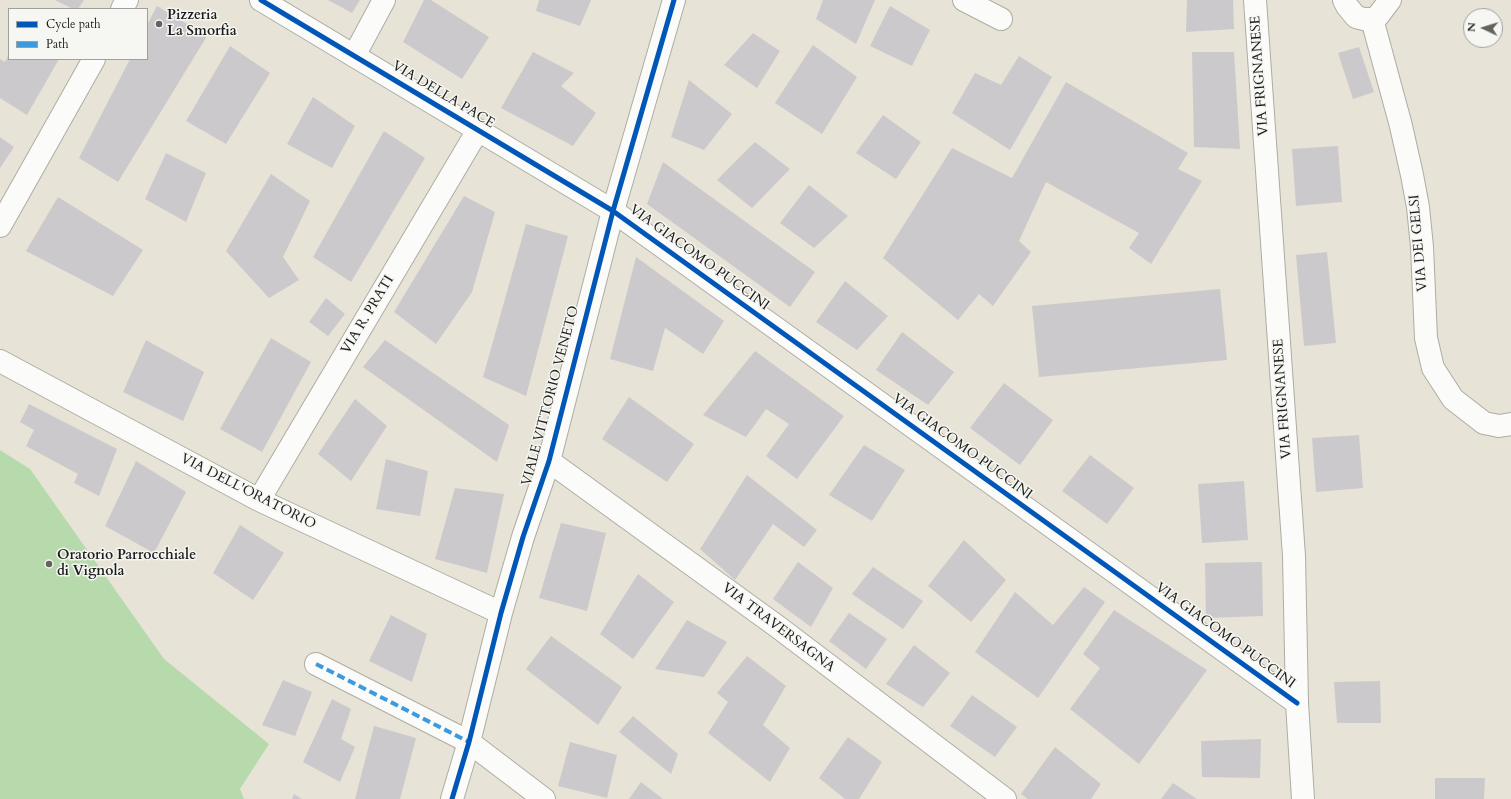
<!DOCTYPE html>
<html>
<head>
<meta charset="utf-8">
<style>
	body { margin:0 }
	#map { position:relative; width:1511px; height:799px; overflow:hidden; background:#e7e3d6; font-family:Cardo,serif }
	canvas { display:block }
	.legend { position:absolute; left:8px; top:8px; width:140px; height:52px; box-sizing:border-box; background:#f6f6f2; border:1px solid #9f9f9c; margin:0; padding:5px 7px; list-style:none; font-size:12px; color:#1c1c1c }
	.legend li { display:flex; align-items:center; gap:8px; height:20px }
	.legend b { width:20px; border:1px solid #9f9f9c }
	.north { position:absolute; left:1463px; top:8px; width:40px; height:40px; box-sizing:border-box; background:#f6f6f2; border:1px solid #9f9f9c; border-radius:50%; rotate:274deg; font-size:11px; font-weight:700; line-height:16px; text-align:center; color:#1c1c1c }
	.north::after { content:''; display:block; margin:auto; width:14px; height:18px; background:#63625d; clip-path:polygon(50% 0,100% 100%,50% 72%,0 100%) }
</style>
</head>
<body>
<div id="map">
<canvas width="1511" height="799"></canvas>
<ul class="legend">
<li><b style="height:5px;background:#0057b8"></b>Cycle path</li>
<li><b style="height:5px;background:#3c9bdf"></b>Path</li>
</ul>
<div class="north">N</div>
</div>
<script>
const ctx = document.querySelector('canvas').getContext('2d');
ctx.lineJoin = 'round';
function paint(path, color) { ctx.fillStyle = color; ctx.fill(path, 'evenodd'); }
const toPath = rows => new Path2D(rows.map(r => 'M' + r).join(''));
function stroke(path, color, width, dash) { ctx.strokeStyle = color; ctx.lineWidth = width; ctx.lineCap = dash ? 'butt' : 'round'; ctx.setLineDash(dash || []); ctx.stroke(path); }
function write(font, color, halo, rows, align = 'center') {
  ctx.font = font + ' Cardo,serif'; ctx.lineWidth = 3; ctx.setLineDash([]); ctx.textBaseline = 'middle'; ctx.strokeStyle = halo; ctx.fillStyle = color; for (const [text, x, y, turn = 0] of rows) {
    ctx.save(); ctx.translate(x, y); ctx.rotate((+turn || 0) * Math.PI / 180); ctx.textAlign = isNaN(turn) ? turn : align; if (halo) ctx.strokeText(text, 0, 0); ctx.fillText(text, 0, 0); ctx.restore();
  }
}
paint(toPath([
	[0,450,30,469,164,659,269,744,240,789,244,799,0,799]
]), '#b7daac');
paint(toPath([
	[55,0,84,0,78,9,73,9],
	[328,0,360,0,352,13],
	[424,0,431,0,489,37,462,79,403,42],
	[539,0,591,0,580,26,536,11],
	[823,0,875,0,856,44,816,19],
	[1187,0,1233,0,1234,29,1186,32],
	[157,6,207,36,118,182,79,158,130,59,147,59,147,25],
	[890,6,930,30,912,66,870,46],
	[753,33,780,51,757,88,724,65],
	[813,45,857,77,822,134,775,103],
	[230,46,270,73,226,144,186,121],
	[1359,47,1374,92,1353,99,1338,53],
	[533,52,574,73,561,86,596,113,573,146,501,108],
	[1192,52,1234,52,1240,149,1194,147],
	[9,54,9,59,59,59,27,115,0,98,0,59,5,62],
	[1019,56,1052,77,1010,150,952,113,975,73,1001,85],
	[689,80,732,114,704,150,671,137],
	[1066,82,1188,153,1178,169,1202,181,1151,264,1129,248,1139,233,1046,182,1019,241,1031,252,993,306,979,294,958,320,883,258,952,148,1012,178],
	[313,97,355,126,332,168,287,144],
	[883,115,921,142,896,179,856,153],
	[384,131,425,158,351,282,313,257],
	[0,137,14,147,0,168],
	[755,142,790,169,752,208,717,180],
	[1338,146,1342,202,1296,206,1292,149],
	[166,153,206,173,186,222,145,199],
	[663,162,815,272,790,307,647,204],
	[271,174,310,201,283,257,299,280,269,298,226,251],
	[809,185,848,216,814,248,780,223],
	[464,196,495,212,472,292,436,344,394,312],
	[58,197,143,250,113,296,26,251],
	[526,224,568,236,526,396,483,377],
	[1327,252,1336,343,1304,346,1296,255],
	[636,257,724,321,703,354,665,328,653,371,610,359],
	[845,281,888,316,857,350,816,322],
	[1220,289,1227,360,1039,377,1032,306],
	[326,298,345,314,328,336,309,322],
	[902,332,954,372,928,405,876,370],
	[271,338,311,362,262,452,220,429],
	[146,340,204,372,183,421,123,392],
	[385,340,509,425,497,462,363,367],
	[755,351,844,416,797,479,766,456,789,424,766,409,746,437,703,415],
	[1004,383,1053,420,1020,465,970,428],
	[629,397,694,444,667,482,602,439],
	[355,399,387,426,351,481,318,454],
	[29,404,117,449,99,496,74,483,78,474,26,446,34,430,20,422],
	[1359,435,1363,488,1316,492,1312,438],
	[864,445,905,470,872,521,829,495],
	[1090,455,1134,488,1107,524,1062,491],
	[386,459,428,471,420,516,376,509],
	[136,461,186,492,154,553,105,526],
	[747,475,817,530,804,547,773,524,735,580,700,549],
	[1244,481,1248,540,1202,543,1198,484],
	[455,488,504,494,487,573,435,559],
	[561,523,606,533,587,611,539,598],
	[240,525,284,553,253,600,213,573],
	[964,540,1006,580,971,622,928,586],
	[798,562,833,588,811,627,773,599],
	[1262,562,1263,616,1206,618,1205,563],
	[873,567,923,601,903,629,852,594],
	[638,574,674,602,633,659,600,634],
	[1084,587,1105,602,1038,698,975,652,1015,592,1053,625],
	[1114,610,1207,670,1139,764,1070,709,1100,668,1083,654],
	[849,613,887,639,866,669,829,641],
	[391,615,427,634,412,682,369,661],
	[687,620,727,642,704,677,655,669],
	[551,636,622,687,598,725,526,669],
	[914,645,950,673,923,707,886,684],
	[747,656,786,686,763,725,790,748,770,782,708,733,728,702,717,693],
	[283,680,312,692,295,736,262,725],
	[1380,681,1381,723,1337,723,1334,682],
	[972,695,1017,727,995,757,950,726],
	[332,699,351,709,341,739,355,747,340,782,303,762],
	[633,716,678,754,671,774,619,732],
	[374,726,416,738,400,799,355,799],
	[848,737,882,762,859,799,845,799,819,778],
	[1261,739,1260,778,1202,777,1201,741],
	[570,742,617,755,607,798,558,786],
	[1055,747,1101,784,1091,799,1028,799,1021,794],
	[1435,778,1485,778,1484,799,1435,799],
	[641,782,663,799,629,799],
	[1173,783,1197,799,1161,799],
	[294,794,302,799,292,799]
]), '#ccc9cc');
const street = toPath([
	[261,0,613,211,1297,703],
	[964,0,1001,19],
	[1344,0,1347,6,1356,17,1364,19,1372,19,1378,16,1390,0],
	[122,9,127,0],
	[1372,19,1401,126,1412,175,1418,207,1422,247,1426,338,1433,368,1453,399,1484,423,1499,426,1511,424],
	[354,56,384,0],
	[0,226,94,59],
	[0,361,259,500,501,613],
	[549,461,778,627,1005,799],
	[259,500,478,130],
	[316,664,469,742,544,799],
	[452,799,469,742,501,613,523,537,549,461,613,211,674,0]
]);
const secondary = toPath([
	[1255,0,1294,556,1297,703,1303,799]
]);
stroke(street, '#aeaca4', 24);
stroke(secondary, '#aeaca4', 24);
stroke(street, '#fbfbf9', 22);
stroke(secondary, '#fbfbf9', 22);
stroke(toPath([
	[316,664,469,742]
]), '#3c9bdf', 4, [8, 4]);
stroke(toPath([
	[261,0,613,211,1297,703],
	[452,799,469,742,501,613,523,537,549,461,613,211,674,0]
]), '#0057b8', 5);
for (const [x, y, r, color] of [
	[159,24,4,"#63625d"],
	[49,564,4,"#63625d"]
]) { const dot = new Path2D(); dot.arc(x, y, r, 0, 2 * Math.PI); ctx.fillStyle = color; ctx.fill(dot); stroke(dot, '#f6f6f2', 1.5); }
write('bold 14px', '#1c1c1c', '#f6f6f2', [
	["Pizzeria",167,16],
	["La Smorfia",167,32],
	["Oratorio Parrocchiale",57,556],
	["di Vignola",57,572]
], 'left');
write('14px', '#1c1c1c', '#f6f6f2', [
	["VIA FRIGNANESE",1260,76,-94],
	["VIA DELLA PACE",443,95,31],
	["VIA DEI GELSI",1419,243,-95],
	["VIA GIACOMO PUCCINI",699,258,36],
	["VIA R. PRATI",368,315,-59],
	["VIALE VITTORIO VENETO",551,396,-75],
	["VIA FRIGNANESE",1283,399,-94],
	["VIA GIACOMO PUCCINI",962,447,36],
	["VIA DELL'ORATORIO",248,492,27],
	["VIA TRAVERSAGNA",778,628,37],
	["VIA GIACOMO PUCCINI",1225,636,36]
]);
</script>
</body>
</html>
